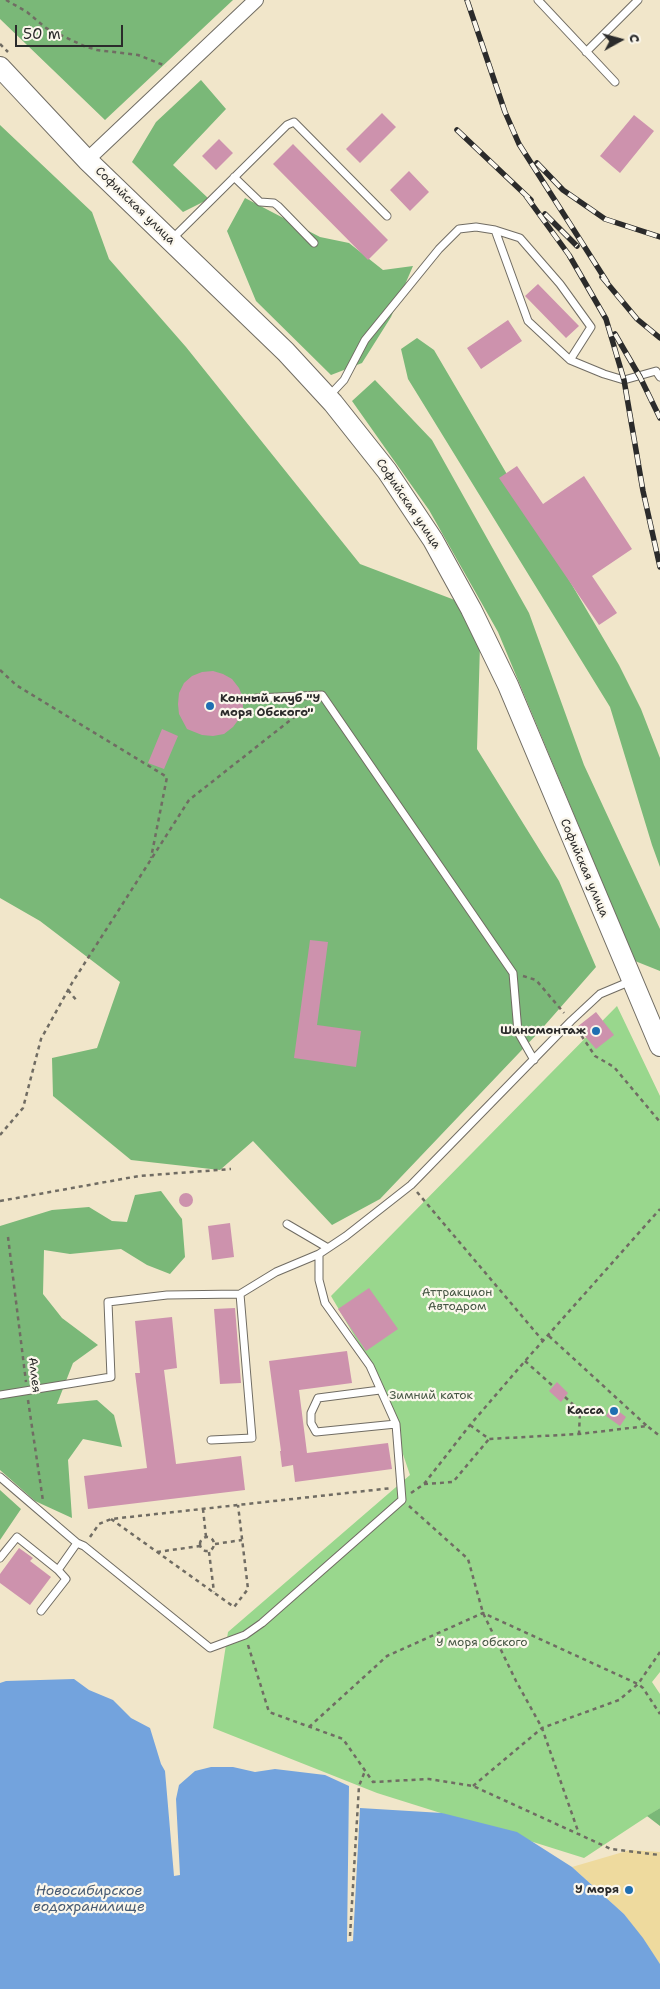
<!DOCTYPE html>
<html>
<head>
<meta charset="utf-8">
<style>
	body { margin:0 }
	#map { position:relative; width:660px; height:1989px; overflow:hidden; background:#f1e6ca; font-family:"Shantell Sans",sans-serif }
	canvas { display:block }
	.north { position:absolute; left:595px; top:15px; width:50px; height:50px; -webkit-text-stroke:4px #fbf7ec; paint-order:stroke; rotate:83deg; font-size:14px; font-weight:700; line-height:20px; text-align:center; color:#2b2b2b }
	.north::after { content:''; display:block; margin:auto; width:18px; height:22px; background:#2b2b2b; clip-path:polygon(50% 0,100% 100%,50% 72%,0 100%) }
	.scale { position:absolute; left:15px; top:25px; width:108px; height:22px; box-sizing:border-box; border:2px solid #2b2b2b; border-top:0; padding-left:6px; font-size:15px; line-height:18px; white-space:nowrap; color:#2b2b2b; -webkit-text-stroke:4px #fbf7ec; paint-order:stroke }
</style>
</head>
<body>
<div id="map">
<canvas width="660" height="1989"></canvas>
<div class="north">С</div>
<div class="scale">50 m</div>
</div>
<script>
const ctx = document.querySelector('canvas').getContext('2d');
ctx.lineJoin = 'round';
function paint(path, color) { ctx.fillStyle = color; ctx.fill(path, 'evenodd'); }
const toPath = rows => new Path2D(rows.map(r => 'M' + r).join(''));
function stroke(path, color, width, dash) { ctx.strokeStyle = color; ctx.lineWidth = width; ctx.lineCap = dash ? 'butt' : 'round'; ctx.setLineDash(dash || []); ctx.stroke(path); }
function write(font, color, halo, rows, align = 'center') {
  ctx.font = font + ' "Shantell Sans",sans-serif'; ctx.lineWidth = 4.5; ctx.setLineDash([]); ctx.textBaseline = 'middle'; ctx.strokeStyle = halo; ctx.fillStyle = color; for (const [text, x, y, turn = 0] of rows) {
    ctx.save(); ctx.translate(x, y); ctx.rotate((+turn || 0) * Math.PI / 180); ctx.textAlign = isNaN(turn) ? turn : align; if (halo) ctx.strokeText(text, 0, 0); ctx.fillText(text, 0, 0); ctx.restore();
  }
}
paint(toPath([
	[617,1006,660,1096,660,1672,652,1682,660,1694,660,1808,584,1858,377,1793,213,1728,228,1632,410,1475,375,1371,331,1296]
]), '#99d78d');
paint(toPath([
	[0,0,233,0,105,120,0,19],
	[201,80,226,109,173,165,209,199,183,212,132,162,156,122],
	[0,125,92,212,109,259,186,347,360,564,481,610,477,749,559,881,596,967,538,1033,380,1199,332,1225,253,1141,220,1170,131,1160,53,1096,52,1058,97,1048,120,982,40,921,0,898],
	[245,198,320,237,349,243,383,270,413,266,391,317,362,363,331,375,256,301,227,231],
	[417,338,434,350,619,665,641,709,660,758,660,867,652,845,610,707,408,379,401,349],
	[375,380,432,440,529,613,584,765,660,929,660,971,635,961,498,632,429,510,352,401],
	[161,1191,182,1219,185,1257,170,1274,147,1265,121,1249,70,1254,44,1250,43,1294,62,1318,98,1345,73,1363,57,1404,97,1400,114,1415,122,1447,83,1439,68,1460,72,1518,35,1501,0,1470,0,1226,52,1210,89,1207,112,1221,127,1222,135,1195],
	[0,1490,21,1509,0,1540],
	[660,1808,660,1826,647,1816]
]), '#7ab878');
paint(toPath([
	[630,1850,660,1852,660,1964,624,1914,572,1867]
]), '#eeda9e');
paint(toPath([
	[74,1679,89,1690,113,1700,131,1718,150,1728,161,1764,165,1771,174,1876,180,1875,176,1799,179,1785,195,1771,211,1767,233,1767,255,1772,275,1769,325,1775,349,1786,347,1942,353,1941,360,1808,442,1813,517,1832,572,1867,624,1914,643,1938,660,1964,660,1989,0,1989,0,1683,6,1681]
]), '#73a3dd');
paint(toPath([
	[382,113,396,127,360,163,346,149],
	[634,115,654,131,620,173,600,156],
	[219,139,233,153,216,170,202,156],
	[293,144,388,240,368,260,273,164],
	[409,171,429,192,410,211,390,190],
	[538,284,579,326,566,338,525,296],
	[508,320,522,341,481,369,467,348],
	[517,466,543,504,584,476,632,549,592,576,617,613,599,625,499,478],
	[213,671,223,674,232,679,239,688,243,698,243,709,239,719,233,727,224,734,213,736,202,735,187,729,179,714,178,704,179,693,184,683,192,676,202,672],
	[162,729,178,736,164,769,148,763],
	[310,940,328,942,317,1025,361,1031,356,1067,294,1058],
	[596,1012,614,1035,596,1049,577,1027],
	'179 1200a7 7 0 1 1 14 0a7 7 0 1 1-14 0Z',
	[230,1223,234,1257,212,1260,208,1226],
	[369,1288,398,1329,366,1351,338,1309],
	[235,1308,241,1383,220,1384,214,1309],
	[172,1317,177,1368,164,1370,176,1464,241,1456,245,1490,88,1509,84,1476,147,1468,135,1373,140,1373,135,1321],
	[347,1351,352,1383,299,1390,307,1453,388,1443,392,1469,295,1482,293,1465,282,1467,280,1451,281,1451,269,1361],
	[557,1382,568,1393,561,1402,549,1391],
	[612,1406,626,1417,620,1426,606,1416],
	[19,1548,33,1558,30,1561,51,1577,30,1605,0,1583,0,1574]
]), '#cd92ad');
const lane = toPath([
	[538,0,615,82],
	[586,52,638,0],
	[234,177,260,202,274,203,278,206,314,243],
	[495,230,528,321,570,360,604,374,624,380,656,371,660,377],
	[171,240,287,125,294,122,387,216],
	[329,396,344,380,365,340,439,249,459,229,476,227,495,230,520,238,560,284,591,327,570,360],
	[256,698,322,695,513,973,518,1032,534,1060],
	[287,1224,328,1248],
	[380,1390,318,1398,311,1413,311,1423,316,1432,396,1424],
	[0,1395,111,1377,108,1302,167,1295,240,1294,276,1272,319,1254,346,1236,411,1185,571,1021,600,994,631,981],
	[211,1440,252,1438,240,1294],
	[0,1477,77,1543,84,1546,210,1648,245,1635,262,1623,402,1500,396,1424,370,1366,325,1303,319,1280,319,1254],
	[0,1558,17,1537,58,1570,66,1579,41,1611],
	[58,1570,77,1543]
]);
const street = toPath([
	[87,160,256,0]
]);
const secondary = toPath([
	[0,67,87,160,286,352,333,403,387,471,433,540,471,609,508,685,660,1046]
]);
stroke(lane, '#706c63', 9);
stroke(street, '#706c63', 16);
stroke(secondary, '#706c63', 22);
stroke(toPath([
	[6,0,27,12,46,28,84,46,97,50,138,55,166,66],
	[0,44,8,52],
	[0,670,16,685,167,777,151,858],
	[523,976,536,980,564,1013],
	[68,990,77,1001],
	[577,1029,595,1056,614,1067,660,1122],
	[0,1135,23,1108,41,1039,72,983,189,800,307,707],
	[417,1192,543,1341],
	[0,1201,139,1176,231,1169],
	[8,1237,26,1382],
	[549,1336,647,1426],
	[525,1361,553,1386],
	[565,1397,580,1411,579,1434],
	[28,1400,43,1501],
	[470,1425,489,1439,579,1434,647,1426,660,1436],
	[424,1484,453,1482,489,1439],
	[411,1493,424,1484,470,1425,525,1361,660,1209],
	[409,1506,468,1559,483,1613,516,1681,542,1728,579,1834],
	[203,1509,206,1537],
	[111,1519,234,1607,248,1589,238,1505],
	'200 1544a7 7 0 1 1 14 0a7 7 0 1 1-14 0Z',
	[90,1537,99,1524,111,1519,392,1488],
	[215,1544,242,1540],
	[157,1552,200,1546],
	[209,1552,214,1592],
	[248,1645,269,1712,343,1739,373,1782,429,1779,473,1786,611,1849,660,1855],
	[309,1727,387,1656,483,1613,638,1684,643,1688,660,1714],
	[473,1786,542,1728,619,1700,638,1684,660,1652],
	[350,1936,359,1786,365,1771]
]), '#706c63', 2.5, [4, 4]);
stroke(lane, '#fff', 7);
stroke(street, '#fff', 14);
stroke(secondary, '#fff', 20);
const rail = toPath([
	[467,0,505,112,519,144,607,282],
	[457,130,531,200],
	[537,163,563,190,605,219,660,237],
	[526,196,569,255,606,319,624,380,643,491,660,567],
	[545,214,577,246],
	[602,277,637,319,660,338],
	[615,334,640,377,660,418]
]);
stroke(rail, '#2b2b2b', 5.5);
stroke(rail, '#fbf7ec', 4, [11]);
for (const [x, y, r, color] of [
	[210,706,5,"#1f6fb2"],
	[596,1031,5,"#1f6fb2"],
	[614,1411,5,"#1f6fb2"],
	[629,1890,5,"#1f6fb2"]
]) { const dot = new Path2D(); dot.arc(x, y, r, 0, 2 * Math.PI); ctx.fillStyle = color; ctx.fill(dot); stroke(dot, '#fbf7ec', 2); }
write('12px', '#2b2b2b', '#fbf7ec', [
	["Софийская улица",135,206,44],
	["Софийская улица",408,504,56],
	["Софийская улица",584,868,67],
	["Аллея",34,1375,83]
]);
write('bold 12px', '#2b2b2b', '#fbf7ec', [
	["Конный клуб \"У",220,699,"left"],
	["моря Обского\"",220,713,"left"],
	["Шиномонтаж",586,1031],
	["Касса",604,1411],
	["У моря",619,1890]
], 'right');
write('12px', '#465644', '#fbf7ec', [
	["Аттракцион",457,1293],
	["Автодром",457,1307],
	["Зимний каток",431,1396],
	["У моря обского",482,1643]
]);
write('italic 14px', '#485b72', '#fbf7ec', [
	["Новосибирское",89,1891],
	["водохранилище",89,1907]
]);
</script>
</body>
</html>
